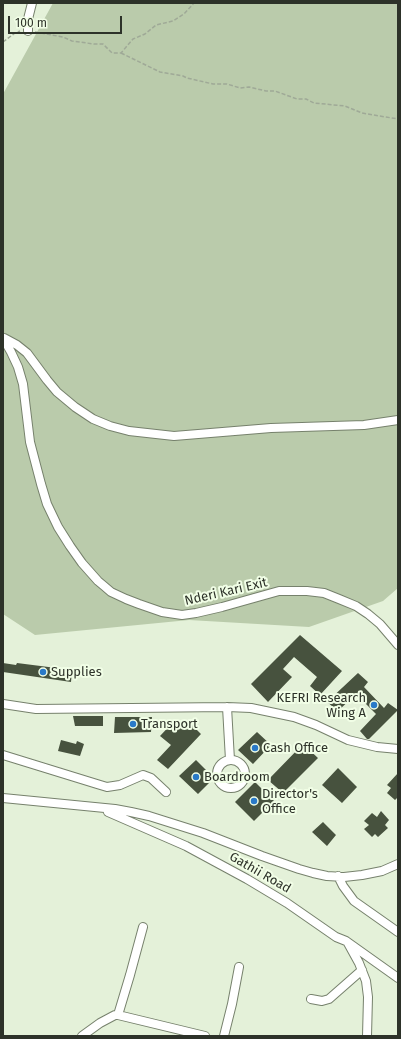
<!DOCTYPE html>
<html>
<head>
<meta charset="utf-8">
<style>
	body { margin:0 }
	#map { position:relative; width:401px; height:1039px; overflow:hidden; background:#e4f1d9; font-family:"Fira Sans",sans-serif }
	canvas { display:block }
	.frame { position:absolute; inset:0; border:4px solid #2d3229; pointer-events:none }
	.scale { position:absolute; left:8px; top:16px; width:114px; height:18px; box-sizing:border-box; border:2px solid #2d3229; border-top:0; padding-left:5px; font-size:12px; line-height:14px; white-space:nowrap; color:#2d3229; -webkit-text-stroke:3px #f1fee6; paint-order:stroke }
</style>
</head>
<body>
<div id="map">
<canvas width="401" height="1039"></canvas>
<div class="frame"></div>
<div class="scale">100 m</div>
</div>
<script>
const ctx = document.querySelector('canvas').getContext('2d');
ctx.lineJoin = 'round';
function paint(path, color) { ctx.fillStyle = color; ctx.fill(path, 'evenodd'); }
const toPath = rows => new Path2D(rows.map(r => 'M' + r).join(''));
function stroke(path, color, width, dash) { ctx.strokeStyle = color; ctx.lineWidth = width; ctx.lineCap = dash ? 'butt' : 'round'; ctx.setLineDash(dash || []); ctx.stroke(path); }
function write(font, color, halo, rows, align = 'center') {
  ctx.font = font + ' "Fira Sans",sans-serif'; ctx.lineWidth = 4; ctx.setLineDash([]); ctx.textBaseline = 'middle'; ctx.strokeStyle = halo; ctx.fillStyle = color; for (const [text, x, y, turn = 0] of rows) {
    ctx.save(); ctx.translate(x, y); ctx.rotate((+turn || 0) * Math.PI / 180); ctx.textAlign = isNaN(turn) ? turn : align; if (halo) ctx.strokeText(text, 0, 0); ctx.fillText(text, 0, 0); ctx.restore();
  }
}
paint(toPath([
	[53,3,398,3,398,588,383,601,309,627,189,620,35,635,3,614,3,94]
]), '#bacbab');
paint(toPath([
	[300,635,342,671,320,695,310,686,317,677,294,657,283,669,292,677,268,702,251,684],
	[3,663,16,665,17,663,72,670,71,682,3,672],
	[358,673,368,682,364,687,384,708,388,703,398,710,369,739,367,739,360,731,376,714,356,694,338,711,327,702],
	[73,716,103,716,103,726,75,726],
	[115,717,152,717,151,732,114,733],
	[175,720,186,729,191,724,201,734,168,769,157,760,171,745,160,736],
	[257,732,271,745,253,764,238,750],
	[61,740,76,744,77,741,84,744,80,756,58,751],
	[303,744,318,758,283,793,268,780],
	[196,760,214,778,198,794,179,776],
	[338,768,357,787,342,803,322,785],
	[398,773,398,797,395,800,387,793,391,788,387,785],
	[255,782,274,801,254,821,235,802],
	[381,811,389,820,385,825,388,828,378,837,375,834,372,837,364,829,369,825,364,821,372,813,377,817],
	[323,822,336,835,327,846,312,832]
]), '#47523e');
const minor = toPath([
	[28,31,28,19,32,3],
	[3,338,11,352,18,367,23,384,30,442,41,484,47,504,58,527,70,546,82,563,98,581,104,586,111,592,126,599,139,604,162,612,182,615,196,613,222,607,279,591,307,591,324,593,339,599,356,606,368,614,380,624,398,645],
	[4,338,17,345,27,353,47,380,57,392,75,407,93,419,110,426,129,431,174,436,271,428,364,425,398,420],
	[3,704,36,709,227,707,251,708,294,717,316,725,348,740,377,747,398,749],
	[227,707,230,760],
	[3,755,97,784,107,787,120,785,143,775,151,778,166,792],
	'217 774a14 14 0 1 1 28 0a14 14 0 1 1-28 0Z',
	[3,798,115,809,131,812,149,816,203,833,262,856,299,869,313,873,327,876,344,877,362,875,382,871,398,864],
	[108,812,186,846,247,879,287,903,336,937,346,941,398,978],
	[338,876,343,886,354,901,398,932],
	[348,943,359,963,366,981,368,997,367,1036],
	[311,999,322,1001,329,999,362,970],
	[118,1015,130,975,143,927],
	[82,1036,100,1023,115,1015,118,1015,205,1036],
	[224,1036,232,1004,239,967]
]);
stroke(minor, '#76816c', 10);
stroke(toPath([
	[35,32,63,37,72,41,94,44,103,44,112,53,121,53,133,39,145,34,156,25,173,21,184,14,194,3],
	[3,42,15,33,20,31],
	[121,53,160,72,183,76,187,78,213,84,227,84,240,88,249,87,266,91,275,91,297,99,306,99,314,103,345,106,362,113,398,119]
]), '#9fa997', 1.5, [4, 2]);
stroke(minor, '#fff', 8);
for (const [x, y, r, color] of [
	[43,672,4,"#2979c8"],
	[374,705,4,"#2979c8"],
	[133,724,4,"#2979c8"],
	[255,748,4,"#2979c8"],
	[196,777,4,"#2979c8"],
	[254,801,4,"#2979c8"]
]) { const dot = new Path2D(); dot.arc(x, y, r, 0, 2 * Math.PI); ctx.fillStyle = color; ctx.fill(dot); stroke(dot, '#f1fee6', 1.5); }
write('13px', '#2d3229', '#f1fee6', [
	["Nderi Kari Exit",226,592,-13],
	["Gathii Road",260,873,30]
]);
write('13px', '#2d3229', '#f1fee6', [
	["Supplies",51,672],
	["KEFRI Research",366,698,"right"],
	["Wing A",366,713,"right"],
	["Transport",141,724],
	["Cash Office",263,748],
	["Boardroom",204,777],
	["Director's",262,794],
	["Office",262,809]
], 'left');
</script>
</body>
</html>
